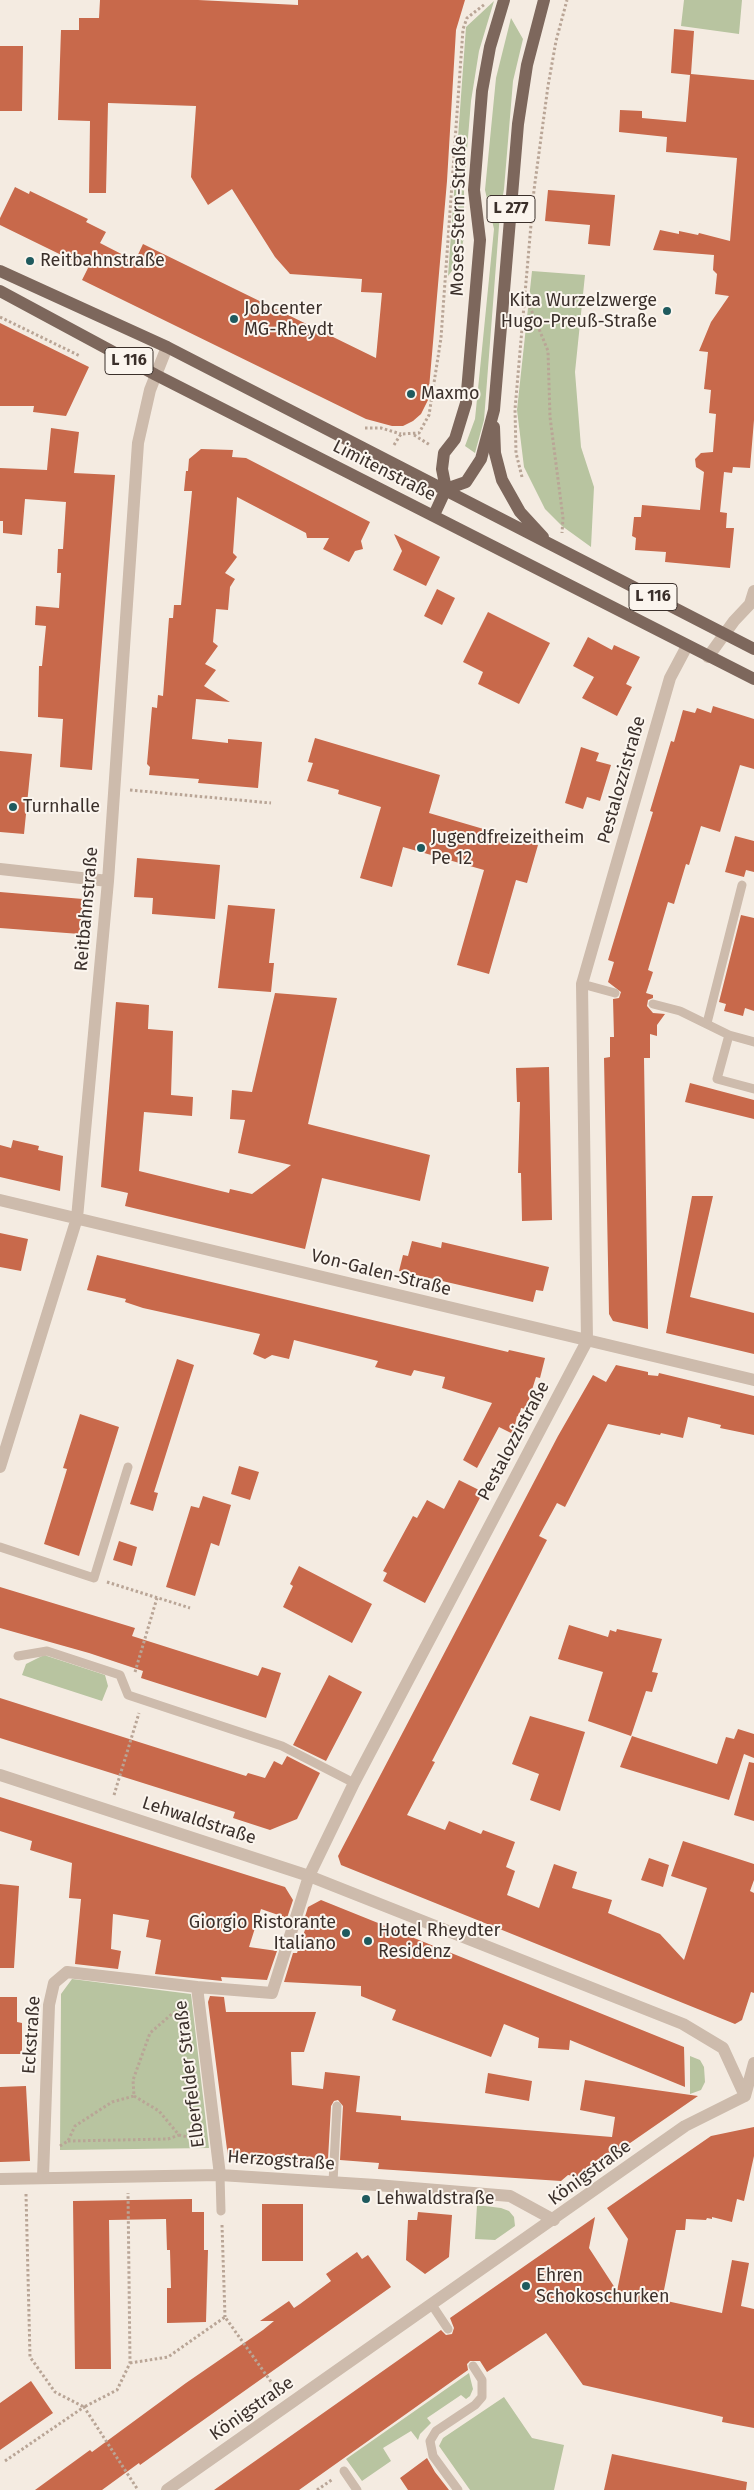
<!DOCTYPE html>
<html>
<head>
<meta charset="utf-8">
<style>
	body { margin:0 }
	canvas { display:block; background:#f4ebe1 }
</style>
</head>
<body>
<canvas width="754" height="2490"></canvas>
<script>
const ctx = document.querySelector('canvas').getContext('2d');
ctx.lineJoin = 'round';
function paint(path, color) { ctx.fillStyle = color; ctx.fill(path, 'evenodd'); }
const toPath = rows => new Path2D(rows.map(r => 'M' + r).join(''));
function stroke(path, color, width, dash) { ctx.strokeStyle = color; ctx.lineWidth = width; ctx.lineCap = dash ? 'butt' : 'round'; ctx.setLineDash(dash || []); ctx.stroke(path); }
function write(font, color, halo, rows, align = 'center') {
  ctx.font = font + ' "Fira Sans",sans-serif'; ctx.lineWidth = 4; ctx.setLineDash([]); ctx.textBaseline = 'middle'; ctx.strokeStyle = halo; ctx.fillStyle = color; for (const [text, x, y, turn = 0] of rows) {
    ctx.save(); ctx.translate(x, y); ctx.rotate((+turn || 0) * Math.PI / 180); ctx.textAlign = isNaN(turn) ? turn : align; if (halo) ctx.strokeText(text, 0, 0); ctx.fillText(text, 0, 0); ctx.restore();
  }
}
paint(toPath([
	[684,0,742,0,739,34,681,26],
	[494,1,479,51,471,101,464,186,464,237,459,262,448,276,466,27],
	[511,18,523,39,513,81,504,189,500,213,484,420,475,453,465,446,475,419,494,229,485,190,496,78],
	[532,271,585,275,575,372,581,447,594,487,591,547,562,526,545,509,524,467,517,410],
	[44,1655,105,1675,108,1686,102,1701,22,1675,26,1664],
	[72,1979,191,1994,209,2148,60,2150,61,1994],
	[690,2056,700,2060,704,2067,705,2082,701,2090,690,2094],
	[477,2205,501,2208,509,2211,514,2217,515,2226,495,2240,475,2239],
	[469,2373,473,2389,470,2396,466,2399,461,2395,427,2418,431,2423,420,2434,418,2440,411,2431,383,2448,391,2461,362,2481,346,2459],
	[504,2397,532,2438,564,2445,554,2490,470,2490,439,2446,443,2438]
]), '#b8c4a0');
paint(toPath([
	[100,0,198,0,298,5,298,0,465,0,456,30,447,181,428,400,421,414,413,421,403,426,392,426,366,419,82,280,88,268,0,225,0,218,15,187,29,194,30,191,88,219,86,222,106,232,100,243,135,261,143,244,376,358,382,293,361,292,362,279,290,274,275,257,232,189,208,205,191,177,196,106,108,103,106,193,89,193,90,121,58,120,61,30,79,30,79,18,99,18],
	[674,29,694,31,691,74,754,80,754,420,750,468,733,467,732,473,724,472,720,512,727,513,726,528,734,528,730,568,665,562,666,552,635,550,636,538,632,536,634,517,641,517,642,505,700,510,704,472,696,467,695,459,701,453,713,452,716,414,709,413,711,390,704,389,708,352,699,351,711,322,729,296,715,294,717,274,713,270,714,255,653,250,660,230,679,234,679,231,698,235,699,233,730,241,737,158,666,152,667,137,619,132,620,110,642,111,642,118,686,122,690,75,671,73],
	[0,46,23,46,22,111,0,111],
	[548,190,615,195,610,246,588,244,590,225,545,221],
	[0,323,89,367,66,416,33,412,34,406,0,406],
	[51,428,79,432,74,473,115,475,92,770,60,767,63,719,38,717,39,666,42,666,46,626,35,625,36,606,59,608,61,573,57,573,58,549,63,549,66,502,25,499,22,535,3,533,3,521,0,521,0,468,47,470],
	[201,449,233,450,232,457,246,458,370,522,361,541,363,549,355,551,349,562,323,549,329,538,307,538,306,533,237,497,233,553,237,557,225,573,235,579,230,587,228,610,216,609,213,642,218,646,205,664,216,670,204,686,230,702,196,699,192,739,228,743,228,739,262,742,258,788,198,783,199,779,149,775,150,767,147,764,152,707,157,708,158,695,163,696,169,618,173,618,174,605,181,605,192,491,184,491,186,471,188,471,189,459],
	[394,534,440,557,426,586,393,570,402,551],
	[437,589,455,598,442,625,424,616],
	[488,612,550,643,519,704,478,684,483,672,463,662],
	[588,637,612,650,614,645,640,657,626,684,632,687,617,716,582,698,594,677,573,666],
	[713,706,754,719,754,769,740,765,720,832,701,826,689,865,686,864,674,904,668,902,648,970,653,972,646,993,653,995,653,998,648,1000,647,1006,653,1013,665,1014,657,1025,657,1036,650,1034,650,1058,644,1058,648,1329,613,1321,609,1314,604,1058,610,1057,610,1037,614,1037,613,999,619,998,621,992,608,982,614,962,608,960,653,812,650,811,671,741,674,742,683,710,695,713,697,708,711,713],
	[315,738,440,775,429,813,538,845,527,883,516,880,489,974,457,965,484,870,403,847,392,887,360,878,381,807,338,794,339,790,307,781,313,763,308,762],
	[581,747,599,753,596,761,611,765,600,801,587,797,583,809,565,803],
	[0,751,32,754,24,834,0,832],
	[735,836,754,841,754,872,746,870,744,877,725,872],
	[137,858,220,865,215,919,152,914,153,898,134,897],
	[0,892,83,899,80,934,0,928],
	[228,905,275,909,269,963,274,963,271,992,218,988],
	[741,915,754,918,754,1011,745,1008,743,1016,724,1011,726,1004,719,1002],
	[275,993,337,998,308,1124,430,1155,420,1201,322,1178,305,1249,125,1206,128,1193,101,1187,116,1002,149,1005,148,1029,173,1031,171,1095,193,1097,192,1116,144,1112,139,1171,229,1193,230,1189,252,1194,291,1165,238,1153,245,1120,230,1119,232,1090,252,1092],
	[549,1067,552,1220,522,1221,521,1173,518,1173,520,1102,517,1102,516,1068],
	[690,1083,754,1100,754,1119,685,1102],
	[13,1140,39,1146,38,1150,63,1156,60,1191,0,1177,0,1145,11,1148],
	[692,1196,713,1196,690,1297,754,1313,754,1354,666,1333],
	[0,1233,28,1239,21,1271,0,1267],
	[412,1241,441,1248,442,1242,549,1267,543,1291,536,1290,533,1302,399,1271,403,1255,408,1256],
	[97,1255,508,1352,509,1350,545,1358,540,1378,536,1377,526,1409,521,1408,519,1417,517,1416,513,1434,499,1427,477,1468,463,1460,492,1403,442,1388,445,1377,414,1370,411,1376,375,1367,378,1361,294,1340,289,1359,272,1355,265,1359,253,1354,260,1334,143,1308,125,1302,126,1299,87,1290],
	[177,1359,194,1365,154,1492,158,1493,153,1511,130,1504],
	[616,1365,648,1372,648,1375,658,1376,659,1373,754,1396,754,1435,720,1428,721,1425,688,1417,683,1438,661,1433,660,1435,608,1424,565,1507,557,1503,539,1536,547,1540,432,1761,435,1762,407,1815,445,1830,449,1821,481,1834,483,1830,515,1842,506,1867,515,1871,507,1895,539,1908,554,1864,577,1872,572,1888,612,1900,608,1913,660,1934,684,1960,707,1888,671,1876,683,1841,754,1864,754,1880,750,1891,754,1893,754,1993,751,1992,742,2020,735,2024,341,1865,338,1856,558,1436,593,1375,606,1382],
	[80,1414,119,1427,79,1556,44,1544,64,1479,67,1469,63,1468],
	[239,1466,259,1472,250,1500,231,1494],
	[459,1480,483,1492,425,1603,383,1581,387,1573,383,1571,413,1516,417,1518,427,1500,444,1509],
	[203,1496,231,1505,219,1546,211,1543,195,1596,166,1587,191,1506,199,1508],
	[119,1541,137,1547,132,1566,113,1560],
	[299,1566,372,1604,352,1643,283,1607,293,1586,290,1584],
	[0,1587,135,1628,132,1636,258,1676,262,1667,281,1673,266,1718,141,1678,143,1671,89,1653,0,1628],
	[569,1625,608,1637,610,1630,616,1632,617,1629,662,1639,652,1672,658,1673,652,1692,646,1691,631,1736,588,1721,603,1672,558,1659],
	[329,1675,362,1692,326,1761,293,1745],
	[0,1698,246,1776,248,1773,265,1778,274,1761,282,1765,287,1756,320,1773,297,1819,270,1830,233,1818,235,1812,0,1738],
	[530,1716,585,1732,560,1811,530,1800,539,1774,512,1764],
	[738,1729,754,1734,754,1758,744,1754,729,1800,620,1767,632,1736,717,1764,726,1737,734,1739],
	[749,1762,754,1763,754,1821,734,1815],
	[0,1797,285,1887,293,1900,287,1918,261,1909,249,1947,277,1951,267,1980,221,1977,222,1981,155,1974,161,1940,146,1937,149,1920,113,1914,111,1949,121,1951,118,1969,75,1964,81,1899,69,1898,72,1863,30,1850,32,1841,0,1831],
	[649,1858,669,1865,663,1887,641,1880],
	[0,1884,19,1886,14,1968,0,1968],
	[321,1900,393,1929,394,1926,414,1936,414,1938,684,2047,685,2087,570,2040,569,2050,538,2048,539,2038,504,2024,491,2057,392,2020,396,2010,361,1996,361,1986,284,1982,293,1953,297,1953,307,1924,303,1923,308,1907],
	[210,1996,224,1997,226,2012,316,2012,304,2052,291,2052,292,2085,323,2089,325,2072,360,2076,356,2112,401,2116,401,2120,612,2137,615,2117,580,2110,585,2080,698,2096,581,2177,568,2175,561,2181,378,2169,379,2163,340,2160,343,2106,338,2100,334,2101,331,2106,328,2159,321,2159,321,2164,228,2157,208,2002],
	[0,1997,17,1997,17,2022,22,2023,22,2054,0,2054],
	[488,2073,532,2081,529,2101,485,2093],
	[26,2086,30,2161,0,2162,0,2087],
	[754,2127,754,2156,744,2201,737,2199,732,2222,712,2217,712,2219,707,2218,706,2220,686,2219,685,2230,676,2230,662,2300,722,2313,732,2260,749,2263,741,2306,754,2309,754,2428,722,2422,723,2417,583,2385,546,2333,487,2372,480,2361,470,2361,467,2364,468,2370,299,2490,214,2490,441,2330,446,2335,452,2334,454,2328,450,2318,595,2217,589,2248,617,2291,628,2239,607,2208,711,2136],
	[192,2199,192,2212,204,2212,204,2250,208,2250,206,2322,167,2323,167,2288,171,2288,170,2250,167,2250,166,2219,109,2220,111,2369,75,2369,73,2201],
	[262,2204,303,2204,303,2261,262,2261],
	[418,2212,452,2215,449,2257,425,2274,406,2260,408,2220,417,2220],
	[357,2252,362,2259,368,2255,391,2287,140,2465,139,2463,102,2490,35,2490,90,2450,92,2452,186,2383,263,2330,274,2321,260,2321,289,2301,294,2308,300,2304,331,2281,326,2274],
	[31,2381,53,2413,0,2450,0,2403],
	[612,2454,747,2482,746,2490,604,2490],
	[427,2458,435,2472,449,2490,408,2490,400,2478]
]), '#c8694b');
stroke(toPath([
	[526,297,548,351,550,417,563,518,562,533],
	[0,317,80,356],
	[365,428,381,428,401,434],
	[414,435,430,445],
	[394,445,401,434,419,433,429,415,441,338,463,29,467,18,485,4],
	[522,477,516,453,515,409,534,190,548,86,556,41,567,0],
	[130,790,271,803],
	[107,1582,190,1608],
	[135,1672,157,1598],
	[114,1795,139,1713],
	[134,2096,159,2111,179,2135,200,2140],
	[68,2141,168,2139,179,2135],
	[60,2146,68,2141,75,2126,112,2102,134,2096,133,2080,150,2033,173,2013,184,2008],
	[26,2194,30,2357,55,2392,84,2407,117,2390,130,2363,128,2193],
	[222,2225,225,2317],
	[130,2363,168,2357,225,2317,279,2393],
	[5,2461,84,2407,138,2490],
	[317,2490,333,2479]
]), '#b9a596', 3, [2.5, 2.5]);
stroke(toPath([
	[582,984,615,993],
	[653,1004,680,1011,729,1035],
	[707,1023,742,885],
	[754,1042,729,1035,717,1079,754,1089],
	[0,1547,94,1578,128,1467],
	[18,1656,47,1651,120,1675,128,1695,282,1746,354,1783],
	[220,2175,221,2211],
	[333,2182,337,2106],
	[432,2305,448,2329],
	[344,2471,357,2490],
	[458,2490,433,2456,430,2441,436,2431,475,2405,482,2397,482,2380,473,2366]
]), '#cdbbac', 9);
stroke(toPath([
	[708,657,734,621,750,604,754,591],
	[0,869,108,881],
	[0,1200,754,1380],
	[0,1467,77,1218,108,881,138,443,150,390,167,347],
	[0,1775,309,1876,683,2024,723,2048,745,2096],
	[220,2175,197,1987,272,1993,309,1876,354,1783,587,1341,582,984,670,678,687,646],
	[43,2177,49,2005,54,1983,67,1972,197,1987],
	[0,2179,220,2175,376,2185,510,2196,554,2220],
	[167,2490,685,2126,745,2096,754,2063]
]), '#cdbbac', 12);
stroke(toPath([
	[0,271,167,347,754,649],
	[0,291,156,375,754,679],
	[494,427,495,453,502,480,520,512,543,537],
	[446,489,466,482,481,459,494,410,518,124,527,65,544,0],
	[434,515,446,489,442,469,444,453,455,439,466,403,480,240,474,190,482,91,490,47,504,0]
]), '#7d675c', 12);
for (const [x, y, r, color] of [
	[30,261,5,"#1f5a5e"],
	[667,311,5,"#1f5a5e"],
	[234,319,5,"#1f5a5e"],
	[411,394,5,"#1f5a5e"],
	[13,807,5,"#1f5a5e"],
	[421,848,5,"#1f5a5e"],
	[346,1933,5,"#1f5a5e"],
	[368,1941,5,"#1f5a5e"],
	[366,2199,5,"#1f5a5e"],
	[526,2286,5,"#1f5a5e"]
]) { const dot = new Path2D(); dot.arc(x, y, r, 0, 2 * Math.PI); ctx.fillStyle = color; ctx.fill(dot); stroke(dot, '#fbf5ee', 2); }
for (const [x, y, w] of [
	[511,209,48],
	[129,361,48],
	[653,597,48]
]) { const box = new Path2D(); box.roundRect(x - w / 2, y - 13.5, w, 27, 4); ctx.fillStyle = '#fbf5ee'; ctx.fill(box); stroke(box, '#3b302b', 1); }
write('bold 16px', '#3b302b', null, [
	["L 277",511,209],
	["L 116",129,361],
	["L 116",653,597]
]);
write('18px', '#3b302b', '#fbf5ee', [
	["Moses-Stern-Straße",459,216,-89],
	["Limitenstraße",384,471,27],
	["Pestalozzistraße",622,780,-74],
	["Reitbahnstraße",87,909,-85],
	["Von-Galen-Straße",381,1273,14],
	["Pestalozzistraße",514,1441,-62],
	["Lehwaldstraße",199,1821,18],
	["Eckstraße",32,2035,-86],
	["Elberfelder Straße",190,2074,-97],
	["Herzogstraße",281,2161,4],
	["Königstraße",590,2173,-36],
	["Königstraße",252,2409,-35]
]);
write('18px', '#3b302b', '#fbf5ee', [
	["Reitbahnstraße",40,261],
	["Kita Wurzelzwerge",657,301,"right"],
	["Hugo-Preuß-Straße",657,322,"right"],
	["Jobcenter",244,309],
	["MG-Rheydt",244,330],
	["Maxmo",421,394],
	["Turnhalle",23,807],
	["Jugendfreizeitheim",431,838],
	["Pe 12",431,859],
	["Giorgio Ristorante",336,1923,"right"],
	["Italiano",336,1944,"right"],
	["Hotel Rheydter",378,1931],
	["Residenz",378,1952],
	["Lehwaldstraße",376,2199],
	["Ehren",536,2276],
	["Schokoschurken",536,2297]
], 'left');
</script>
</body>
</html>
